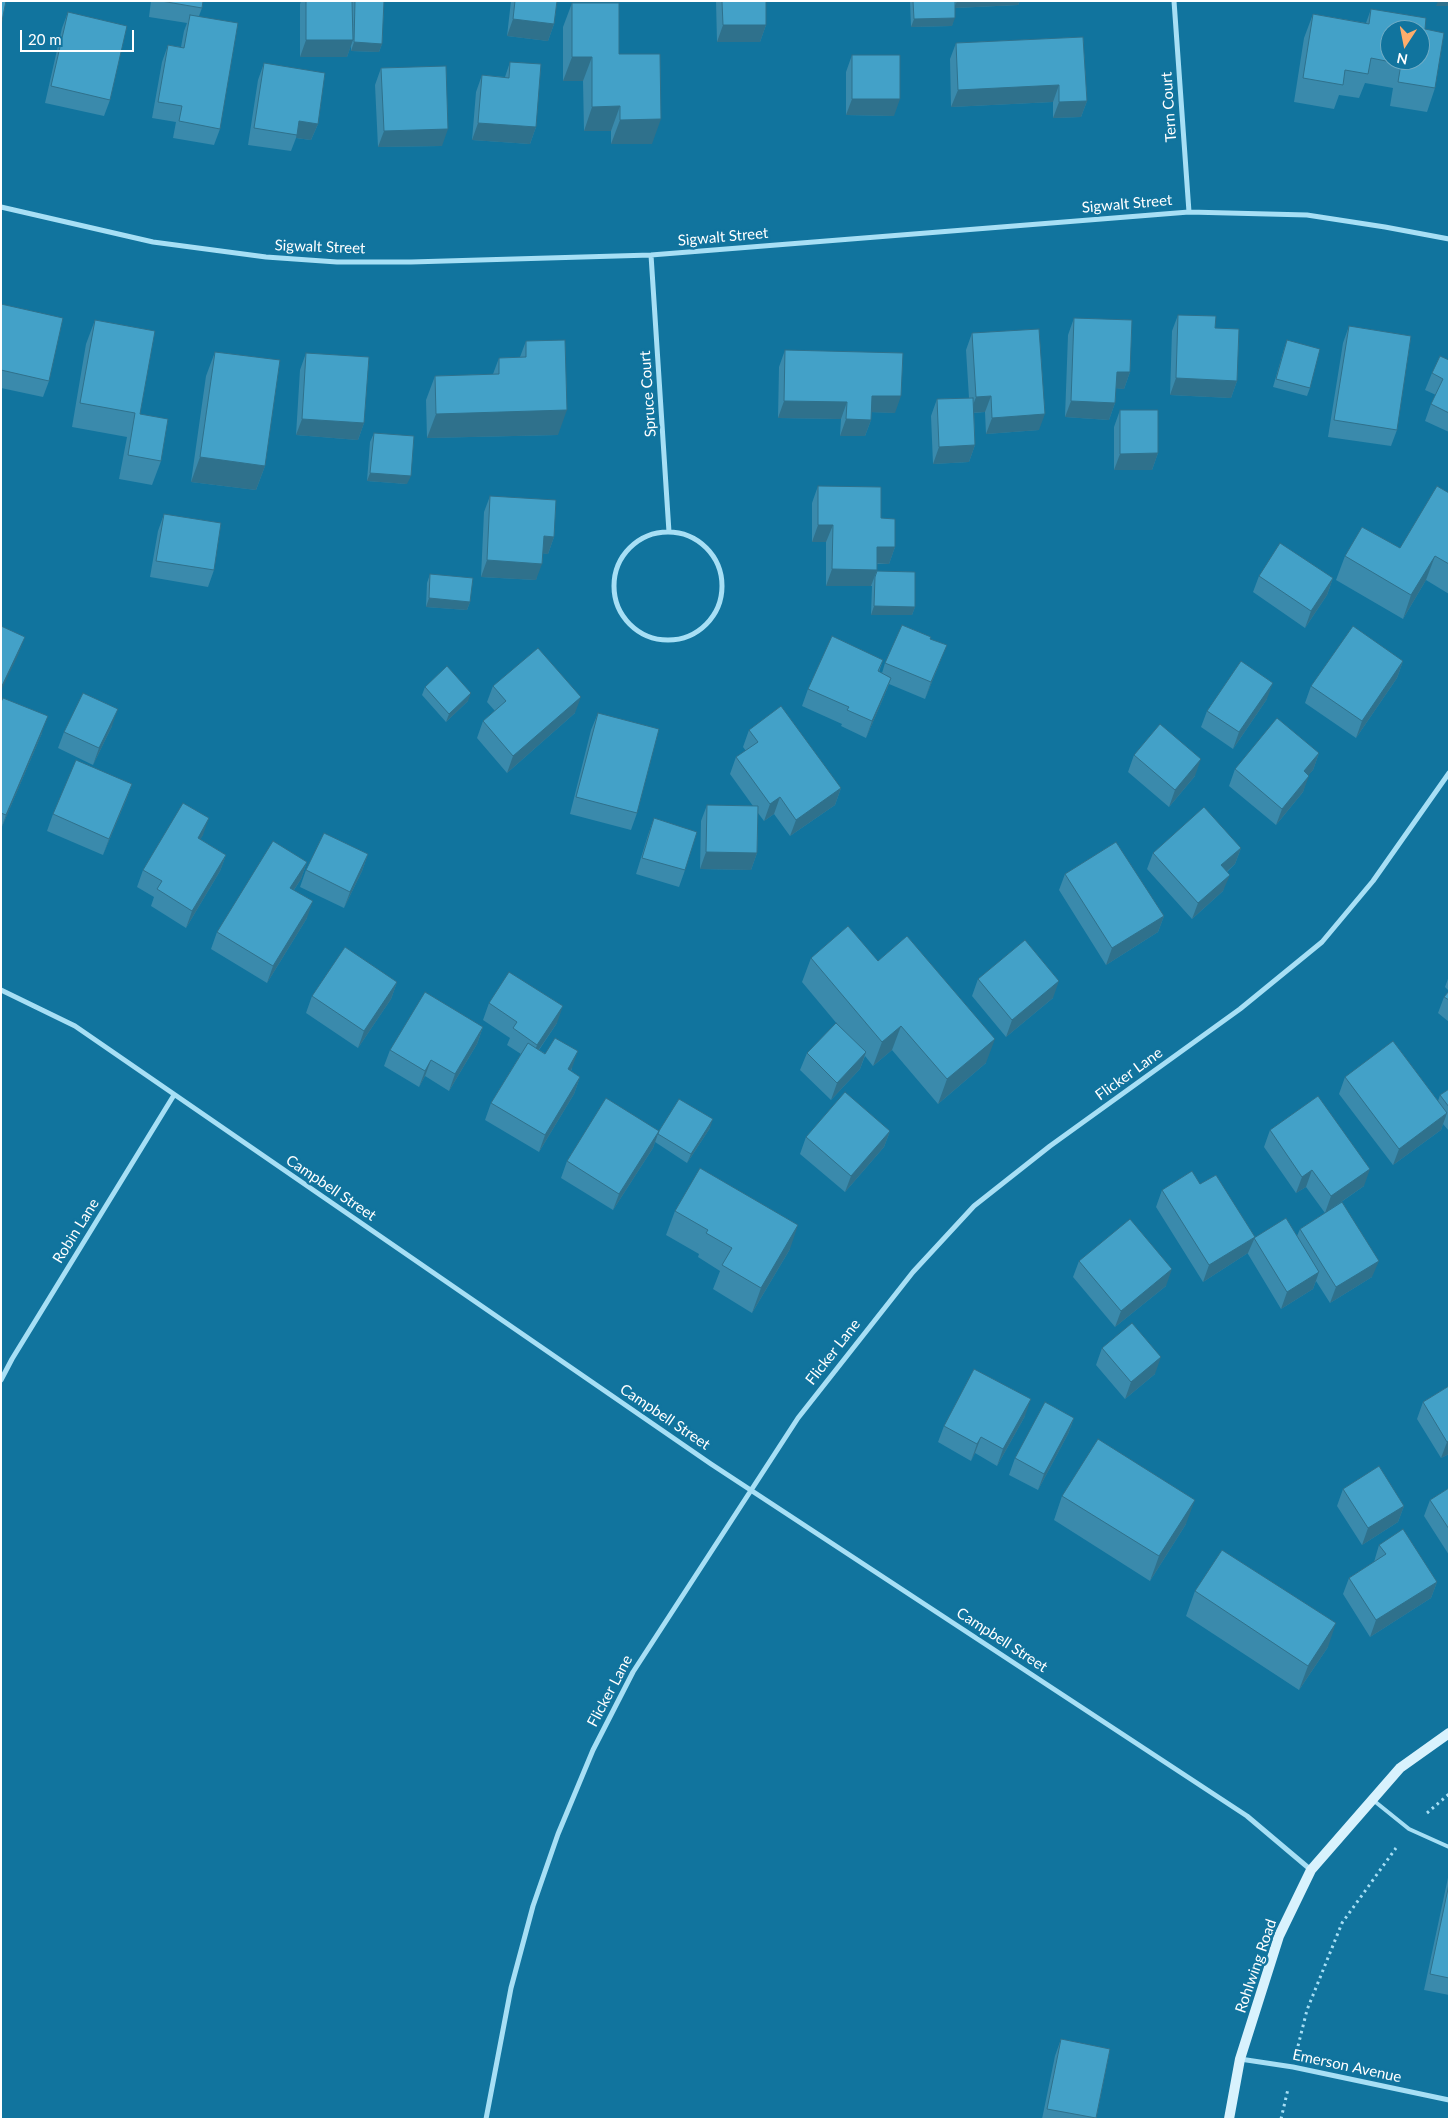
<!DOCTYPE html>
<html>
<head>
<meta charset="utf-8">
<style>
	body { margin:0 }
	#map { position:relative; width:1450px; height:2120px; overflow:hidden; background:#11749e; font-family:Lato,sans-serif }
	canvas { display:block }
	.frame { position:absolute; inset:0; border:2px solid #fff; pointer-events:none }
	.north { position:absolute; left:1380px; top:20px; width:50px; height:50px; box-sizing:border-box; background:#11749e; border:1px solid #70acc5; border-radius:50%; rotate:191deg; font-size:14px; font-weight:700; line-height:20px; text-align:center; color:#fff }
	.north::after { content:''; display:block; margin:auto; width:18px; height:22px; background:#ffad6b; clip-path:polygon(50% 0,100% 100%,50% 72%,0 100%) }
	.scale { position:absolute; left:20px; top:30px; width:114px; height:22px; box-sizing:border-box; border:2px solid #fff; border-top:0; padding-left:6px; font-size:15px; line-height:18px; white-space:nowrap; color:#fff; -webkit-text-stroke:4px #11749e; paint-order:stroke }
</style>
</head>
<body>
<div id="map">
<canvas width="1450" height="2120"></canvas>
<div class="frame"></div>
<div class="north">N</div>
<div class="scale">20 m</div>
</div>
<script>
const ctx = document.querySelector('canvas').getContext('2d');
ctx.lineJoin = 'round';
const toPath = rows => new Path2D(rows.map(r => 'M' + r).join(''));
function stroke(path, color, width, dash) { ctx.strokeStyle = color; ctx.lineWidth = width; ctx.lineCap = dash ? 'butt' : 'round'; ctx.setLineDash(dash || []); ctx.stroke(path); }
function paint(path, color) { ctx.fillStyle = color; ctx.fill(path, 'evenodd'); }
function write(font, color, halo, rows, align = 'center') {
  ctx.font = font + ' Lato,sans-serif'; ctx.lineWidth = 5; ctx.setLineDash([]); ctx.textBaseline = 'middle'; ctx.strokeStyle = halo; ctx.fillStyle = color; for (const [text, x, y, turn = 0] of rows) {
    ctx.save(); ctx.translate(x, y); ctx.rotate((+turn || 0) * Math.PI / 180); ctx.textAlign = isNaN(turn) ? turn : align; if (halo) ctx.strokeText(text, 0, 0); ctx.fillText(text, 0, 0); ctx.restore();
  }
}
stroke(toPath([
	[1427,1813,1449,1794],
	[1298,2046,1307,2010,1342,1923,1396,1848],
	[1281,2119,1288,2089]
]), '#a7dff5', 3, [2.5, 4]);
stroke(toPath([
	[1373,1800,1409,1829,1449,1847]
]), '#a7dff5', 4);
stroke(toPath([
	[1174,1,1189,212],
	[1,207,153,242,266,257,337,262,411,262,651,255,1189,212,1307,215,1385,227,1449,239],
	[651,255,669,532],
	'614 586a54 54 0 1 1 108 0a54 54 0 1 1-108 0Z',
	[1,990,75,1026,711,1464,1247,1816,1311,1870],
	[1,1380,12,1359,174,1095],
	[1240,2059,1293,2067,1449,2100],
	[486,2119,511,1988,533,1906,558,1834,593,1750,633,1672,798,1418,913,1272,974,1206,1050,1146,1240,1009,1322,942,1373,881,1449,773]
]), '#a7dff5', 5);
stroke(toPath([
	[1229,2119,1240,2059,1279,1936,1311,1870,1400,1768,1449,1733]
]), '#d8f2fd', 10);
paint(toPath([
	[151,1,203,1,202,8,199,16,220,129,214,145,173,138,176,122,152,118,162,62,168,45,181,47,184,31,187,23,149,17],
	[301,1,384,1,382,44,379,52,351,51,351,45,347,57,300,57,300,4],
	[511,1,557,1,554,24,548,41,507,36],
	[716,1,766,1,766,25,760,42,717,42],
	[910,1,1020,1,1018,5,955,8,952,26,911,27],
	[572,3,619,54,652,144,611,144,611,131,584,131,583,81,563,81,563,27],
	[1371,9,1425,29,1435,88,1427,112,1390,106,1393,88,1365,83,1359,98,1339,95,1334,109,1294,102,1304,38,1313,14,1366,23],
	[68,12,110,100,104,116,45,103,62,28],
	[1083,37,1087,101,1081,117,1053,118,1053,102,951,107,950,59,956,43],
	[852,55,894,116,846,115,846,72],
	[510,62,536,127,530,144,472,140,476,92,482,75,505,77],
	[264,63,318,124,311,140,296,138,291,151,248,145,258,80],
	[381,68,442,146,378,147,375,85],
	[1,304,49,381,43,397,1,388],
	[1178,315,1215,328,1237,381,1231,398,1170,395,1172,331],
	[1074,318,1130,372,1124,389,1116,388,1115,403,1109,420,1065,417,1068,335],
	[95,320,140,414,161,461,152,485,119,479,127,437,72,427,86,344],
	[1349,326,1397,430,1391,446,1328,437,1343,343],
	[972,333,1039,430,986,434,985,412,974,413,975,445,969,462,933,464,931,416,937,399,969,398,966,350],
	[1287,340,1310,388,1307,396,1273,387,1284,349],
	[526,341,558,435,427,438,426,400,435,376,493,374,499,358,520,357],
	[785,350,895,413,871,412,871,420,865,436,840,436,841,419,778,418,779,367],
	[215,352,265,466,256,490,191,482,206,376],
	[306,353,364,423,358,440,296,435,300,370],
	[1449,360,1449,432,1425,421,1431,404,1436,395,1425,390,1432,373],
	[1120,410,1158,453,1152,470,1114,470,1114,427],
	[374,433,407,484,367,481,370,442],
	[818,486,881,518,895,547,889,564,877,564,877,571,915,607,912,615,871,615,872,586,826,586,826,542,812,542,812,503],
	[1449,493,1449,594,1426,580,1403,619,1336,580,1345,556,1400,548],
	[490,496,554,537,548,554,542,553,536,580,481,577,484,512],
	[164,514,214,570,208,587,150,577,158,531],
	[430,574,470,602,467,610,426,607,427,583],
	[1259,576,1333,578,1327,595,1305,628,1253,592],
	[931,639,940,662,925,699,889,684,885,694,866,738,841,726,842,724,802,706,808,689,883,660,879,672,882,673,885,663],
	[1403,661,1397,678,1356,738,1305,703,1311,686],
	[493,686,575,713,507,773,477,738,483,721,495,711,487,702],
	[425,687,468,701,446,722,422,695],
	[1267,699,1233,749,1201,727,1207,711],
	[1,702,42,733,1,829],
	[598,713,637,813,631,830,570,814,591,730],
	[112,726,93,765,58,748,64,732],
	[749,730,841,788,835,805,790,836,774,814,764,821,758,813,757,853,751,870,700,869,701,821,707,805,753,806,730,774,736,757,746,751,743,747],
	[1319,753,1313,770,1308,775,1303,792,1276,825,1229,786,1235,769],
	[1134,755,1195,776,1169,807,1128,772],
	[132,784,126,800,103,855,47,831,53,814],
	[654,818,685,870,679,887,636,874,648,835],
	[203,835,200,839,226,855,220,871,186,928,151,906,154,897,137,887,143,870],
	[1241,848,1235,864,1227,872,1223,891,1192,919,1147,869,1153,853],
	[368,854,362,871,344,908,300,887,306,870],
	[307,862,301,879,294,890,307,918,267,983,211,949,217,932],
	[1065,874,1164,916,1158,932,1106,965,1059,890],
	[811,958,878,961,986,1063,938,1104,892,1050,873,1066,865,1056,860,1069,831,1100,800,1070,807,1053,838,1025,802,982],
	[1449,976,1449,991,1445,987],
	[978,979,1053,998,1006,1037,972,996],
	[397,982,391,999,358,1048,306,1013,312,996],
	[1449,991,1449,1022,1438,1013,1444,997],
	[489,1003,557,1023,539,1050,572,1068,571,1071,580,1077,574,1094,539,1152,485,1120,491,1103,521,1054,507,1045,510,1038,483,1020],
	[483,1027,477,1044,449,1091,425,1076,419,1087,384,1066,390,1050],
	[1345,1077,1438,1101,1440,1095,1449,1089,1449,1131,1443,1124,1441,1130,1393,1165,1339,1094],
	[710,1128,687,1163,655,1142,653,1148,613,1210,561,1178,567,1161,659,1131],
	[1270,1130,1364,1186,1327,1212,1372,1277,1330,1303,1316,1281,1313,1289,1281,1309,1248,1254,1248,1253,1203,1282,1156,1207,1162,1190,1200,1184,1254,1237,1297,1236,1300,1229,1325,1213,1306,1187,1296,1193,1264,1147],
	[890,1131,884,1147,845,1192,800,1154,806,1137],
	[675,1211,790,1249,752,1313,713,1289,720,1271,698,1257,699,1254,666,1235],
	[1079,1261,1166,1286,1115,1327,1073,1277],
	[1102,1348,1155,1374,1125,1399,1096,1365],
	[1449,1386,1449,1454,1441,1458,1417,1419,1423,1402],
	[1025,1416,997,1466,975,1453,971,1461,938,1442,944,1426],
	[1074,1418,1068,1434,1038,1490,1009,1475,1015,1458],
	[1449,1488,1449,1555,1424,1516,1430,1500],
	[1343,1489,1404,1506,1398,1522,1362,1545,1337,1506],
	[1062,1496,1186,1524,1150,1581,1054,1520],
	[1379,1545,1437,1582,1431,1598,1370,1637,1343,1594,1349,1578,1374,1562],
	[1195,1591,1328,1647,1299,1690,1186,1616],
	[1449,1873,1449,1995,1424,1990],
	[1061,2039,1110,2049,1096,2119,1042,2119,1055,2056]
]), '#3a8aac');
paint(toPath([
	[957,1,1020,1,1018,5,954,8],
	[1438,1,1449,1,1449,6,1436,6],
	[955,18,952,26,911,27,914,19],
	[513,19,554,24,548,41,507,36],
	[723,25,766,25,760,42,717,42],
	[306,40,353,40,347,57,300,57],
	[354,42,382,44,379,52,351,51],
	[572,57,592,57,583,81,563,81],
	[1059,85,1053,102,951,107,958,90],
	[852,99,900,99,894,116,846,115],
	[1087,101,1081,117,1053,118,1059,102],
	[620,106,611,131,584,131,592,107],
	[661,119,652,144,611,144,620,120],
	[299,121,318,124,311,140,296,138],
	[478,123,536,127,530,144,472,140],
	[448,129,442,146,378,147,384,131],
	[1117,372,1130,372,1124,389,1111,388],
	[1176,378,1237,381,1231,398,1170,395],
	[872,396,901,396,895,413,866,412],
	[991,396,985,412,970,413,976,397],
	[784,401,847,402,841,419,778,418],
	[1071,401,1115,403,1109,420,1065,417],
	[567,410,558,435,427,438,436,414],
	[1045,414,1039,430,986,434,992,418],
	[302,419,364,423,358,440,296,435],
	[846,419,871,420,865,436,840,436],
	[975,445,969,462,933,464,939,447],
	[1158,453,1152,470,1114,470,1120,454],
	[200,457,265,466,256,490,191,482],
	[370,473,411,476,407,484,367,481],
	[818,525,833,525,826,542,812,542],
	[544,536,554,537,548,554,538,553],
	[877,547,895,547,889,564,871,563],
	[1435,556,1426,580,1403,619,1411,595],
	[487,560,542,564,536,580,481,577],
	[832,569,877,570,871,586,826,586],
	[1333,578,1327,595,1305,628,1311,611],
	[429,598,470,602,467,610,426,607],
	[874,606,915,607,912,615,871,615],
	[25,637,19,653,1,691,1,688],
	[947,645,940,662,925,699,931,682],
	[1403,661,1397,678,1356,738,1362,721],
	[891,678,885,694,866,738,872,721],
	[1273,683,1267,699,1233,749,1239,732],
	[471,693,468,701,446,722,449,714],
	[581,697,575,713,507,773,513,756],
	[118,709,112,726,93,765,99,748],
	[48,716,42,733,1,829,6,815],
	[1319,753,1313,770,1298,788,1304,771],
	[1201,759,1195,776,1169,807,1175,790],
	[1309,776,1303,792,1276,825,1282,809],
	[132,784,126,800,103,855,109,839],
	[841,788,835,805,790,836,796,820],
	[780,797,774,814,764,821,770,804],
	[209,818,203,835,191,854,198,838],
	[1241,848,1235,864,1215,882,1221,865],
	[706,852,757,853,751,870,700,869],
	[368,854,362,871,344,908,350,892],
	[226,855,220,871,186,928,192,911],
	[307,862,301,879,284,905,290,888],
	[1230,875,1223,891,1192,919,1198,903],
	[313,901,307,918,267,983,273,966],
	[1164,916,1158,932,1106,965,1112,948],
	[1059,981,1053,998,1006,1037,1012,1020],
	[397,982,391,999,358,1048,364,1031],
	[563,1006,557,1023,531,1061,537,1045],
	[901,1026,892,1050,873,1066,882,1042],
	[483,1027,477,1044,449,1091,455,1074],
	[995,1039,986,1063,938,1104,947,1079],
	[578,1051,572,1068,562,1086,568,1069],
	[866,1052,860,1069,831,1100,837,1083],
	[431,1060,425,1076,419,1087,425,1071],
	[580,1077,574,1094,539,1152,545,1135],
	[1447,1113,1441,1130,1393,1165,1399,1149],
	[713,1119,710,1128,687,1163,691,1154],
	[659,1131,653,1148,613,1210,619,1194],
	[890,1131,884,1147,845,1192,851,1176],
	[1370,1169,1364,1186,1325,1213,1331,1196],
	[1312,1170,1306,1187,1296,1193,1302,1177],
	[798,1225,790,1249,752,1313,761,1288],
	[1255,1237,1248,1253,1203,1282,1209,1265],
	[1379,1261,1372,1277,1330,1303,1336,1287],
	[1172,1269,1166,1286,1115,1327,1121,1311],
	[1319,1272,1313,1289,1281,1309,1287,1292],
	[1161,1357,1155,1374,1125,1399,1131,1382],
	[1031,1399,1025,1416,997,1466,1003,1449],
	[1074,1418,1068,1434,1038,1490,1044,1474],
	[981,1437,975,1453,971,1461,977,1444],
	[1449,1441,1449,1454,1441,1458,1447,1442],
	[1195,1500,1186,1524,1150,1581,1159,1556],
	[1404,1506,1398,1522,1362,1545,1368,1528],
	[1437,1582,1431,1598,1370,1637,1376,1620],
	[1336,1623,1328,1647,1299,1690,1308,1666]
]), '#2f718c');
const building = toPath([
	[1,1,6,1,1,26,1,1],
	[161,1,203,1,202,8,161,1],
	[306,1,352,1,353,40,306,40,306,1],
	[355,1,384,1,382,44,354,42,355,1],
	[515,1,557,1,554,24,513,19,515,1],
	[722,1,766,1,766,25,723,25,722,1],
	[913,1,955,1,955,18,914,19,913,1],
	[572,3,619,3,619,54,660,54,661,119,620,120,620,106,592,107,592,57,572,57,572,3],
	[1371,9,1426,18,1425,29,1444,33,1435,88,1398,82,1401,64,1371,58,1368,74,1345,70,1343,85,1303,78,1313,14,1369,24,1371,9],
	[1390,30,1420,30,1420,60,1390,60,1390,30],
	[68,12,127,26,110,100,51,86,68,12],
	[190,15,238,23,220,129,179,121,182,106,158,102,168,45,184,48,190,15],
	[1083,37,1087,101,1059,102,1059,85,958,90,956,43,1083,37],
	[852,55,900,55,900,99,852,99,852,55],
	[510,62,541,64,536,127,478,123,482,75,509,78,510,62],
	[264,63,325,73,318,124,299,121,297,135,254,128,264,63],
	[446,66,448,129,384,131,381,68,446,66],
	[1,304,63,318,49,381,1,370,1,304],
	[1178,315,1216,316,1215,328,1239,329,1237,381,1176,378,1178,315],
	[1074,318,1132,320,1130,372,1117,372,1115,403,1071,401,1074,318],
	[95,320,155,331,140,414,168,419,161,461,128,455,135,413,80,403,95,320],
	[1349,326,1411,336,1397,430,1334,420,1349,326],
	[1039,329,1045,414,992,418,991,396,976,397,972,333,1039,329],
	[565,340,567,410,436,414,435,376,499,374,499,358,526,357,526,341,565,340],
	[1287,340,1320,349,1310,388,1276,379,1287,340],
	[785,350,903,353,901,396,872,396,871,420,846,419,847,402,784,401,785,350],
	[215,352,280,360,265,466,200,457,215,352],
	[306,353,369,357,364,423,302,419,306,353],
	[1440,356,1449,360,1449,413,1431,404,1443,379,1432,373,1440,356],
	[973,398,975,445,939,447,937,399,973,398],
	[1120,410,1158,410,1158,453,1120,454,1120,410],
	[374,433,414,436,411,476,370,473,374,433],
	[818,486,881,487,881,518,895,519,895,547,877,547,877,570,832,569,833,525,818,525,818,486],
	[1437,486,1449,493,1449,564,1435,556,1411,595,1345,556,1362,527,1400,548,1437,486],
	[490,496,556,500,554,537,544,536,542,564,487,560,490,496],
	[164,514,221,523,214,570,156,561,164,514],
	[1280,543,1333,578,1311,611,1259,576,1280,543],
	[877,571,915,572,915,607,874,606,875,577,877,571],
	[430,574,473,578,470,602,429,598,430,574],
	[902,625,931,637,930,639,947,645,931,682,885,663,902,625],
	[1,626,25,637,1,688,1,626],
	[1353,626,1403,661,1362,721,1311,686,1353,626],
	[832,636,883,660,878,671,891,678,872,721,847,710,849,707,808,689,832,636],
	[538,648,581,697,513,756,483,721,506,701,493,686,538,648],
	[1241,661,1273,683,1239,732,1207,711,1241,661],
	[447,666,471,693,449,714,425,687,447,666],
	[83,693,118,709,99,748,64,732,83,693],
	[3,698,48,716,6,815,1,813,1,702,3,698],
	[781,706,841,788,796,820,780,797,770,804,736,757,758,742,749,730,781,706],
	[598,713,659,729,637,813,576,797,598,713],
	[1277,718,1319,753,1304,771,1309,776,1282,809,1235,769,1277,718],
	[1160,724,1201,759,1175,790,1134,755,1160,724],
	[76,760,132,784,109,839,53,814,76,760],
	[183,803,209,818,198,838,226,855,192,911,157,889,162,881,143,870,183,803],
	[707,805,758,806,757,853,706,852,707,805],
	[1204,807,1241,848,1221,865,1230,875,1198,903,1153,853,1204,807],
	[654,818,697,832,685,870,642,858,654,818],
	[324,833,368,854,350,892,306,870,324,833],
	[273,841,307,862,290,888,313,901,273,966,217,932,273,841],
	[1116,842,1164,916,1112,948,1065,874,1116,842],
	[848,926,878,961,907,936,995,1039,947,1079,901,1026,882,1042,811,958,848,926],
	[1025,940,1059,981,1012,1020,978,979,1025,940],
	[345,947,397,982,364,1031,312,996,345,947],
	[509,972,563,1006,537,1045,513,1028,517,1022,489,1003,509,972],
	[1449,991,1449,1000,1444,997,1449,991],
	[425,992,483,1027,455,1074,431,1060,425,1071,390,1050,425,992],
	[836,1023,866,1052,837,1083,807,1053,836,1023],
	[555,1038,578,1051,568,1069,580,1077,545,1135,491,1103,528,1043,545,1054,555,1038],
	[1393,1041,1447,1113,1399,1149,1345,1077,1393,1041],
	[1449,1089,1449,1107,1440,1095,1449,1089],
	[845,1092,890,1131,851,1176,806,1137,845,1092],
	[1318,1096,1370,1169,1331,1196,1312,1170,1302,1177,1270,1130,1318,1096],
	[606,1098,659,1131,619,1194,567,1161,606,1098],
	[679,1099,713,1119,691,1154,658,1134,659,1131,679,1099],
	[700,1168,798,1225,761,1288,722,1265,732,1248,706,1233,708,1230,675,1211,700,1168],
	[1192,1171,1200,1184,1216,1175,1255,1237,1209,1265,1162,1190,1192,1171],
	[1342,1202,1379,1261,1336,1287,1300,1229,1342,1202],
	[1286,1218,1319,1272,1287,1292,1254,1238,1286,1218],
	[1130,1219,1172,1269,1121,1311,1079,1261,1130,1219],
	[1132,1323,1161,1357,1131,1382,1102,1348,1132,1323],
	[974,1369,1031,1399,1003,1449,981,1437,977,1444,944,1426,974,1369],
	[1449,1386,1449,1441,1447,1442,1423,1402,1449,1386],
	[1045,1402,1074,1418,1044,1474,1015,1458,1045,1402],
	[1098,1439,1195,1500,1159,1556,1062,1496,1098,1439],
	[1379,1466,1404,1506,1368,1528,1343,1489,1379,1466],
	[1449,1488,1449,1529,1430,1500,1449,1488],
	[1403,1529,1437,1582,1376,1620,1349,1578,1386,1554,1379,1545,1403,1529],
	[1222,1550,1336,1623,1308,1666,1195,1591,1222,1550],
	[1449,1884,1449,1978,1430,1974,1449,1884],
	[1061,2039,1110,2049,1096,2118,1047,2109,1061,2039]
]);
paint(building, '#43a1c8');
stroke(building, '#2f718c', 1);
write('15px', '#fff', '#11749e', [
	["Tern Court",1169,107,-94],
	["Sigwalt Street",1127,204,-5],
	["Sigwalt Street",723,237,-5],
	["Sigwalt Street",320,247,2],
	["Spruce Court",648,394,-94],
	["Flicker Lane",1129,1074,-36],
	["Campbell Street",331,1188,34],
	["Robin Lane",76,1231,-58],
	["Flicker Lane",833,1352,-52],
	["Campbell Street",665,1417,34],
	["Campbell Street",1002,1640,33],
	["Flicker Lane",610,1691,-62],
	["Rohlwing Road",1256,1966,-71],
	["Emerson Avenue",1347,2066,12]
]);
</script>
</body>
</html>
